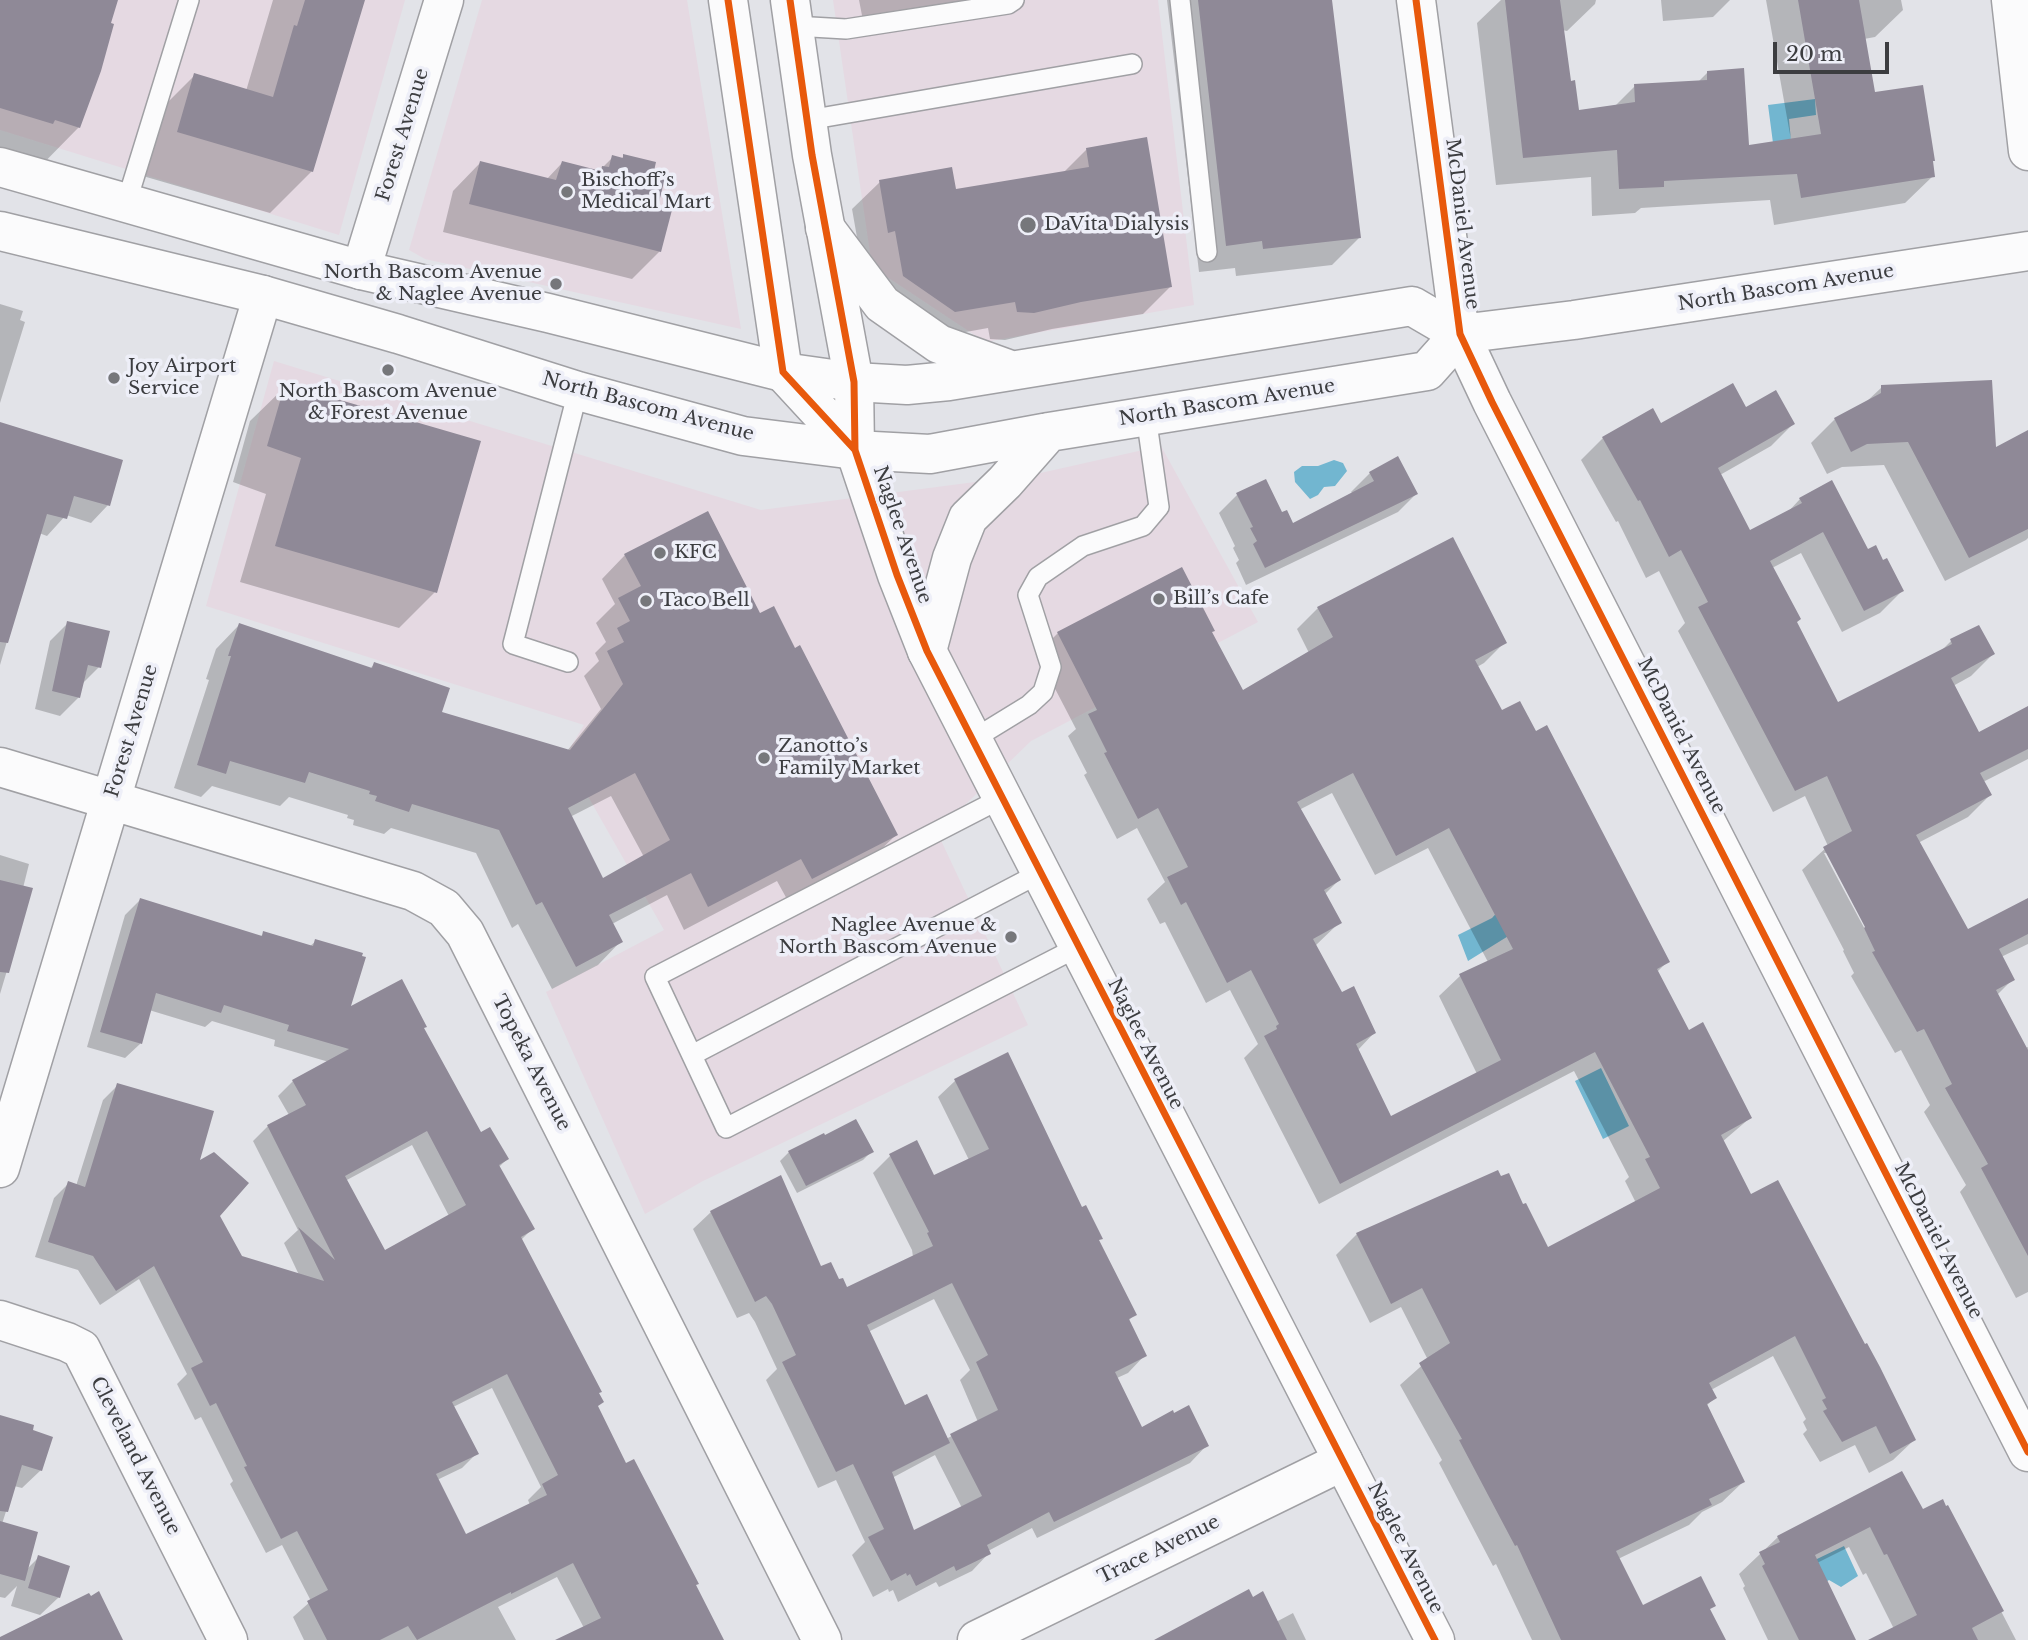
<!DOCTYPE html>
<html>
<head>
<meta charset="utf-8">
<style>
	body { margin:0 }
	#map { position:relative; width:2028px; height:1640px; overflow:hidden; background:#e2e3e8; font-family:"Libre Baskerville",serif }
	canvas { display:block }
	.scale { position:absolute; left:1773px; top:42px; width:116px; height:32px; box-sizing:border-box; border:4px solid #3c3d40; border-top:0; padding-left:9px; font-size:21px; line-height:24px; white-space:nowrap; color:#3c3d40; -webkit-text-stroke:5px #eeeff8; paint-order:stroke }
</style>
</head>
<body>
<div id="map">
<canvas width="2028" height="1640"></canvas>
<div class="scale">20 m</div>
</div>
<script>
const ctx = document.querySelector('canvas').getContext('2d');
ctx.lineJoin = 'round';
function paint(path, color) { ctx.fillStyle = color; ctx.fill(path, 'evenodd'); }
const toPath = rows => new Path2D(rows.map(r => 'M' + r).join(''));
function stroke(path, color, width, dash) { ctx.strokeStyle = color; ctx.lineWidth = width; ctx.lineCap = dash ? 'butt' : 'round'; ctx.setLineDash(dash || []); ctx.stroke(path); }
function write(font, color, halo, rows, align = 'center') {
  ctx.font = font + ' "Libre Baskerville",serif'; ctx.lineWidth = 7; ctx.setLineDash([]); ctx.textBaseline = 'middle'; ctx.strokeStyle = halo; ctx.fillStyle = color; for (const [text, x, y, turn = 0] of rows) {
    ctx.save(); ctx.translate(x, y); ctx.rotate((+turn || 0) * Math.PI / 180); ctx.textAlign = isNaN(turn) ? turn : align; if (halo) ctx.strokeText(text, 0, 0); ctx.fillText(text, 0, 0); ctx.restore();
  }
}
paint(toPath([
	[0,0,405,0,339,235,0,130],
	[482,0,687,0,741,329,425,259,409,250],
	[833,0,1158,0,1194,305,985,342,872,267],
	[274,361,761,510,1036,474,1161,446,1258,622,1031,741,937,832,1028,1025,703,1181,645,1214,546,992,664,930,565,756,584,725,206,606]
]), '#e5d9e2');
paint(toPath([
	[1815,99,1816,115,1789,119,1791,141,1773,143,1768,105],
	[1334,460,1343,463,1347,471,1335,486,1324,487,1318,495,1310,499,1295,482,1294,472,1302,466,1318,466],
	[1501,908,1510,935,1468,961,1458,935,1492,918],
	[1601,1068,1629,1126,1603,1139,1575,1081],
	[1844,1546,1858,1576,1841,1587,1829,1580,1815,1589,1794,1570]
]), '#72b6d0');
paint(toPath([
	[0,0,116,0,79,127,29,178,0,173],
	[273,0,363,0,312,171,270,213,136,174,153,117,195,75,246,91],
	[859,0,996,0,974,19,866,36],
	[1167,0,1331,0,1359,238,1332,265,1236,276,1235,268,1199,272],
	[1501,0,1596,0,1595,4,1567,31,1562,30,1569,83,1578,112,1614,107,1635,86,1697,83,1707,73,1747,147,1791,140,1766,0,1901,0,1903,10,1875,37,1864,39,1873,94,1933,161,1931,163,1933,176,1905,203,1774,225,1770,200,1641,208,1635,213,1592,216,1591,177,1496,185,1477,23],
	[1661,0,1730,0,1713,17,1663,21],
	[1087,149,1170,287,1143,314,1052,329,1005,340,990,339,988,328,927,339,861,260,852,209,880,182,954,191,1063,173],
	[624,156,652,172,660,251,632,279,443,232,453,191,480,163,546,180,562,163,598,172,613,157,621,159],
	[0,304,23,311,20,320,25,322,0,403],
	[286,386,435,592,399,628,240,582,266,494,233,482,250,421],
	[1882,387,1994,449,2028,436,2028,538,2026,540,1945,581,1884,465,1842,467,1827,474,1811,443,1835,419,1865,403],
	[1745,409,1793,424,1771,446,1720,475,1749,532,1787,513,1800,499,1883,563,1902,591,1880,613,1842,632,1801,553,1772,568,1795,623,1837,704,1939,653,1951,641,1993,654,1971,676,1953,686,1978,734,2028,708,2028,759,1983,782,1990,795,1968,817,1918,843,1967,931,2028,900,2028,944,2001,957,2013,979,1997,995,2025,1048,2028,1047,2028,1292,2016,1298,1960,1192,1966,1185,1924,1112,1930,1105,1901,1050,1895,1053,1851,976,1854,973,1843,951,1844,950,1802,870,1828,846,1805,796,1773,812,1678,631,1685,623,1659,571,1646,578,1618,521,1616,522,1581,460,1603,438],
	[1824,853,1828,853,1871,934,1868,935],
	[0,424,108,505,91,523,66,515,47,536,39,533,0,665],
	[1370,473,1416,494,1398,512,1246,585,1236,563,1239,560,1233,548,1235,546,1219,513,1237,495,1292,525,1353,494,1351,492],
	[625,555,759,616,896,835,872,858,788,901,777,881,684,930,667,895,612,924,621,941,598,965,552,989,518,924,512,928,476,853,391,828,384,834,353,825,354,820,347,818,348,815,289,797,280,806,212,786,201,797,174,788,209,680,206,679,216,649,239,625,370,669,374,664,440,713,567,751,601,709,584,676,599,661,595,653,606,642,596,623,615,604,602,579],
	[611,796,644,857,602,881,570,817],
	[1318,608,1505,642,1484,663,1477,667,1501,712,1667,962,1657,972,1688,1032,1750,1118,1722,1142,1750,1196,1914,1440,1893,1460,1869,1473,1855,1445,1820,1462,1803,1434,1807,1430,1803,1422,1806,1419,1773,1356,1711,1390,1715,1398,1706,1406,1743,1482,1722,1502,1702,1512,1689,1525,1618,1559,1643,1608,1709,1610,1724,1640,1532,1640,1496,1564,1493,1566,1439,1463,1442,1460,1400,1385,1428,1360,1401,1307,1370,1323,1336,1255,1357,1234,1522,1207,1548,1249,1636,1203,1625,1181,1629,1177,1574,1071,1319,1204,1244,1058,1258,1044,1230,990,1206,1003,1165,922,1160,924,1147,899,1165,882,1137,828,1117,839,1084,775,1087,773,1068,736,1076,729,1037,654,1058,633,1211,633,1242,692,1309,653,1297,629],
	[1332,793,1375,875,1428,848,1488,962,1460,976,1439,996,1477,1074,1390,1119,1357,1051,1374,1033,1341,995,1315,946,1340,922,1325,894,1339,880,1299,810],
	[68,623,99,667,81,685,79,697,60,716,35,709,50,641],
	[0,855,29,864,23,888,31,890,0,994],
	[140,900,260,937,264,933,309,947,316,941,348,1009,423,1029,481,1135,507,1159,499,1167,532,1229,521,1240,597,1394,596,1407,625,1465,723,1640,559,1640,584,1628,557,1577,498,1607,516,1640,304,1640,293,1617,311,1601,282,1545,266,1553,230,1484,233,1481,201,1417,195,1420,177,1384,187,1374,139,1279,100,1305,78,1270,35,1257,54,1198,69,1183,76,1186,103,1100,118,1085,197,1163,218,1215,241,1257,299,1275,284,1243,298,1230,253,1141,268,1126,289,1115,278,1096,293,1081,329,1062,274,1046,275,1040,212,1021,205,1027,149,1010,140,1044,125,1058,87,1047,125,915],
	[412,1145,449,1216,385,1252,345,1181],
	[492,1388,541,1487,528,1500,530,1505,465,1536,437,1480,462,1468,477,1453,453,1407],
	[956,1080,1098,1241,1134,1315,1128,1321,1145,1355,1128,1373,1117,1378,1142,1429,1207,1445,1190,1463,1037,1538,1032,1528,988,1551,989,1553,972,1571,939,1587,936,1582,898,1602,893,1590,889,1592,888,1589,873,1597,852,1555,865,1542,836,1480,818,1488,766,1380,777,1369,755,1322,749,1313,737,1318,693,1229,711,1212,821,1268,846,1289,913,1257,912,1250,873,1173,890,1156,933,1177,969,1160,938,1097],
	[934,1299,970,1370,960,1380,978,1422,946,1439,904,1407,868,1332],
	[935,1455,962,1508,913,1533,892,1478],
	[872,1151,863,1160,797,1193,780,1161,789,1152],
	[0,1417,41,1470,22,1488,14,1486,2,1524,26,1570,39,1557,59,1597,40,1615,11,1606,17,1586,5,1598,0,1597],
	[1947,1507,2016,1640,1872,1640,1894,1629,1866,1573,1863,1575,1849,1547,1817,1563,1854,1640,1768,1640,1743,1588,1745,1586,1739,1574,1778,1537],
	[1252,1599,1276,1622,1293,1613,1306,1640,1166,1640]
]), '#0003');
paint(toPath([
	[0,0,118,0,111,23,114,24,101,71,80,128,55,120,53,124,0,108],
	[305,0,365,0,313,172,177,132,194,73,273,97,294,25,297,26],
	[1198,0,1332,0,1361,238,1263,249,1262,241,1226,246],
	[1505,0,1560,0,1571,81,1575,80,1579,110,1635,102,1634,84,1707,80,1707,71,1744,68,1749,145,1821,134,1798,0,1859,0,1875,92,1923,85,1935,161,1933,161,1935,177,1801,198,1797,174,1664,181,1664,187,1619,189,1617,150,1523,158],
	[1147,137,1172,287,1081,302,1034,313,1017,312,1015,302,955,312,903,276,895,231,888,233,879,180,952,167,956,189,1089,167,1086,148],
	[623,154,656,162,654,171,666,174,658,206,672,210,661,252,469,204,480,161,556,180,562,161,601,171,602,166,609,167,612,155,623,158],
	[1992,380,1996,447,2028,430,2028,529,1969,558,1908,442,1867,444,1851,452,1834,418,1881,393,1881,385],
	[1733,383,1746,407,1776,390,1795,424,1718,468,1750,530,1802,503,1799,498,1832,480,1868,549,1876,545,1883,560,1887,558,1904,591,1864,611,1823,532,1770,561,1801,619,1797,622,1838,702,1952,644,1950,639,1979,625,1995,654,1951,678,1979,732,2028,706,2028,749,1980,773,1992,795,1916,835,1968,929,2028,898,2028,934,1999,949,2015,980,1996,990,2028,1050,2028,1256,1981,1168,1988,1164,1945,1088,1952,1084,1924,1029,1917,1032,1872,952,1875,951,1864,928,1865,927,1823,847,1852,831,1827,776,1795,791,1698,607,1708,602,1681,550,1669,557,1640,500,1638,501,1602,437,1653,408,1661,423],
	[285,384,481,441,437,593,275,546,301,458,267,446],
	[0,422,123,460,110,506,74,496,67,519,47,514,8,643,0,642],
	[1398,456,1418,494,1265,568,1253,544,1257,541,1250,528,1253,527,1236,493,1266,479,1282,512,1287,510,1293,523,1374,481,1369,472],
	[708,511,760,613,774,606,795,648,800,645,898,835,812,879,801,859,708,907,691,873,609,915,623,942,576,967,542,902,536,905,499,830,412,804,409,812,375,801,377,796,369,794,370,791,309,772,305,783,230,761,226,774,197,765,231,656,228,656,239,623,372,668,374,662,450,688,442,712,570,750,623,684,607,651,624,642,617,628,630,621,618,598,641,586,624,554],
	[635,773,670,840,603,878,568,808],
	[1453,537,1507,643,1475,660,1502,710,1520,701,1536,731,1547,725,1670,962,1657,969,1689,1030,1703,1022,1752,1118,1721,1135,1751,1194,1778,1180,1865,1344,1867,1343,1880,1367,1916,1440,1890,1454,1876,1426,1842,1442,1823,1411,1827,1409,1822,1400,1826,1398,1795,1336,1709,1383,1717,1398,1707,1404,1745,1482,1709,1499,1712,1505,1616,1551,1643,1605,1701,1576,1716,1606,1710,1609,1726,1640,1561,1640,1517,1545,1515,1546,1459,1440,1462,1439,1419,1363,1450,1343,1422,1288,1391,1304,1356,1233,1498,1170,1501,1176,1509,1173,1523,1204,1526,1203,1548,1247,1660,1188,1645,1159,1650,1157,1595,1052,1340,1184,1264,1036,1277,1029,1276,1026,1279,1024,1251,970,1227,983,1186,902,1181,905,1167,877,1188,867,1158,808,1138,819,1104,753,1107,752,1088,714,1097,710,1057,632,1182,567,1215,631,1212,632,1243,690,1333,637,1317,607],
	[1353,773,1396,856,1449,828,1513,949,1459,974,1501,1060,1391,1116,1356,1044,1376,1033,1354,986,1342,992,1313,939,1342,923,1324,890,1341,880,1297,802],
	[67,621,110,631,101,668,88,665,80,698,52,691],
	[0,880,33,888,9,973,0,972],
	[140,898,262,936,263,931,313,946,315,939,363,953,362,956,366,957,351,1006,402,979,427,1027,424,1028,481,1132,490,1127,509,1159,499,1165,535,1229,521,1237,602,1392,599,1393,604,1402,598,1406,626,1463,634,1459,699,1584,696,1585,724,1640,555,1640,601,1618,573,1563,511,1594,511,1592,497,1599,417,1640,408,1626,380,1640,327,1640,307,1601,328,1590,297,1531,281,1539,244,1467,247,1466,216,1403,210,1406,191,1368,203,1362,154,1266,116,1291,93,1256,48,1242,68,1181,85,1187,117,1083,214,1111,200,1160,214,1152,249,1183,220,1216,242,1256,324,1281,298,1227,335,1260,267,1125,306,1105,292,1080,349,1049,287,1031,289,1025,224,1005,221,1013,156,993,142,1044,100,1032],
	[427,1131,466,1205,385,1250,345,1176],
	[507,1374,558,1475,542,1484,547,1495,466,1534,436,1474,479,1454,452,1402],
	[1008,1052,1082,1207,1086,1205,1103,1239,1099,1240,1137,1315,1129,1319,1147,1356,1115,1372,1142,1427,1173,1410,1174,1413,1189,1405,1209,1446,1054,1522,1049,1512,987,1545,991,1554,956,1571,954,1566,916,1586,910,1574,907,1576,906,1573,891,1581,868,1537,884,1529,853,1464,836,1472,782,1362,796,1355,772,1304,766,1296,755,1302,710,1211,781,1175,821,1266,831,1262,839,1279,843,1278,847,1287,933,1246,927,1233,929,1232,889,1154,917,1140,934,1175,989,1149,954,1079],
	[952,1283,988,1355,976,1362,998,1410,950,1434,982,1496,914,1530,892,1472,950,1443,927,1394,905,1405,867,1325],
	[856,1119,874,1152,806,1186,788,1151,824,1133,825,1135],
	[0,1415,34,1425,33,1430,53,1437,42,1471,22,1465,8,1512,0,1511],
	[1902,1471,1923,1509,1943,1499,1946,1506,1948,1505,2004,1611,1972,1628,1978,1640,1868,1640,1917,1615,1887,1554,1884,1555,1870,1527,1815,1555,1856,1640,1799,1640,1762,1566,1765,1564,1759,1552,1780,1542,1777,1536],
	[0,1521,38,1532,25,1581,0,1574],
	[38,1555,70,1566,60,1598,28,1588],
	[1249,1589,1253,1597,1263,1591,1287,1640,1154,1640],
	[99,1591,123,1640,0,1640,0,1637,89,1593,91,1596]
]), '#8f8997');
const service = toPath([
	[1180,0,1207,252],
	[794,26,846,29,1008,4,1014,0],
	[808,120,1132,64],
	[126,204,189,0],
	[568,662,513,644,578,391],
	[972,740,1029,705,1043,692,1051,667,1028,595,1038,577,1083,546,1143,526,1159,507,1146,416],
	[1002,798,655,977,726,1128,1078,947],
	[692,1055,1040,873]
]);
const minor = toPath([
	[1416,0,1460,334,1492,402,2028,1452],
	[2011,0,2028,151],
	[361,270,444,0],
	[0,767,413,891,444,908,465,933,822,1640],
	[0,1168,263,295],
	[0,1320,67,1342,81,1349,228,1640],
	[977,1640,1343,1461]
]);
const secondary = toPath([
	[728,0,783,372,855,450],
	[790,0,812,155,854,382,855,450,897,575,927,651,1435,1640]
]);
const primary = toPath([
	[0,167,361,270,548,313,783,372,854,382,907,385,949,381,1412,306,1460,334,1574,320,2028,251],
	[825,228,882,304,939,344,1008,369],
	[0,231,263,295,398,334,578,391,743,436,855,450,930,454,1049,432,1427,371,1460,334],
	[927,651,952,558,968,518,1005,482,1049,432]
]);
stroke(service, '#a0a0a4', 22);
stroke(minor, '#a0a0a4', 41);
stroke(secondary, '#a0a0a4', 41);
stroke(primary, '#a0a0a4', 41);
stroke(service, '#fbfbfc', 19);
stroke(minor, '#fbfbfc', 38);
stroke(secondary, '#fbfbfc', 38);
stroke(primary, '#fbfbfc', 38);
stroke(toPath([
	[728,0,783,372,855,450],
	[790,0,812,155,854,382,855,450,897,575,927,651,1435,1640],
	[1416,0,1460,334,1492,402,2028,1452]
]), '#e8590c', 7);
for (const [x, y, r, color] of [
	[567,192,7,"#76777b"],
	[1028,225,9,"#76777b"],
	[556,284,7,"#76777b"],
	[388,370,7,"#76777b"],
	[114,378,7,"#76777b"],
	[660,553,7,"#76777b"],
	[1159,599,7,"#76777b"],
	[646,601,7,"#76777b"],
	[764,758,7,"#76777b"],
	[1011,937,7,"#76777b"]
]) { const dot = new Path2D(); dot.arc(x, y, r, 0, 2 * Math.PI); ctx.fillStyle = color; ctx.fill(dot); stroke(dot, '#eeeff8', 2.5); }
write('19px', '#3c3d40', '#eeeff8', [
	["Forest Avenue",403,135,-73],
	["McDaniel Avenue",1462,224,83],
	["North Bascom Avenue",1786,288,-9],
	["North Bascom Avenue",1227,403,-9],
	["North Bascom Avenue",648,407,15],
	["Naglee Avenue",902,535,71],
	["Forest Avenue",132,731,-73],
	["McDaniel Avenue",1681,736,63],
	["Naglee Avenue",1145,1044,63],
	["Topeka Avenue",531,1063,63],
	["McDaniel Avenue",1938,1241,63],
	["Cleveland Avenue",135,1456,63],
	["Naglee Avenue",1405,1548,63],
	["Trace Avenue",1159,1550,-26]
]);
write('19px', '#3c3d40', '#eeeff8', [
	["Bischoff’s",581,181],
	["Medical Mart",581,203],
	["DaVita Dialysis",1044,225],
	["North Bascom Avenue",542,273,"right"],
	["& Naglee Avenue",542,295,"right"],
	["Joy Airport",128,367],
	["Service",128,389],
	["North Bascom Avenue",388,392,"center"],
	["& Forest Avenue",388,414,"center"],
	["KFC",674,553],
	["Bill’s Cafe",1173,599],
	["Taco Bell",660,601],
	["Zanotto’s",778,747],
	["Family Market",778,769],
	["Naglee Avenue &",997,926,"right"],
	["North Bascom Avenue",997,948,"right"]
], 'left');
</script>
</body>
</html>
